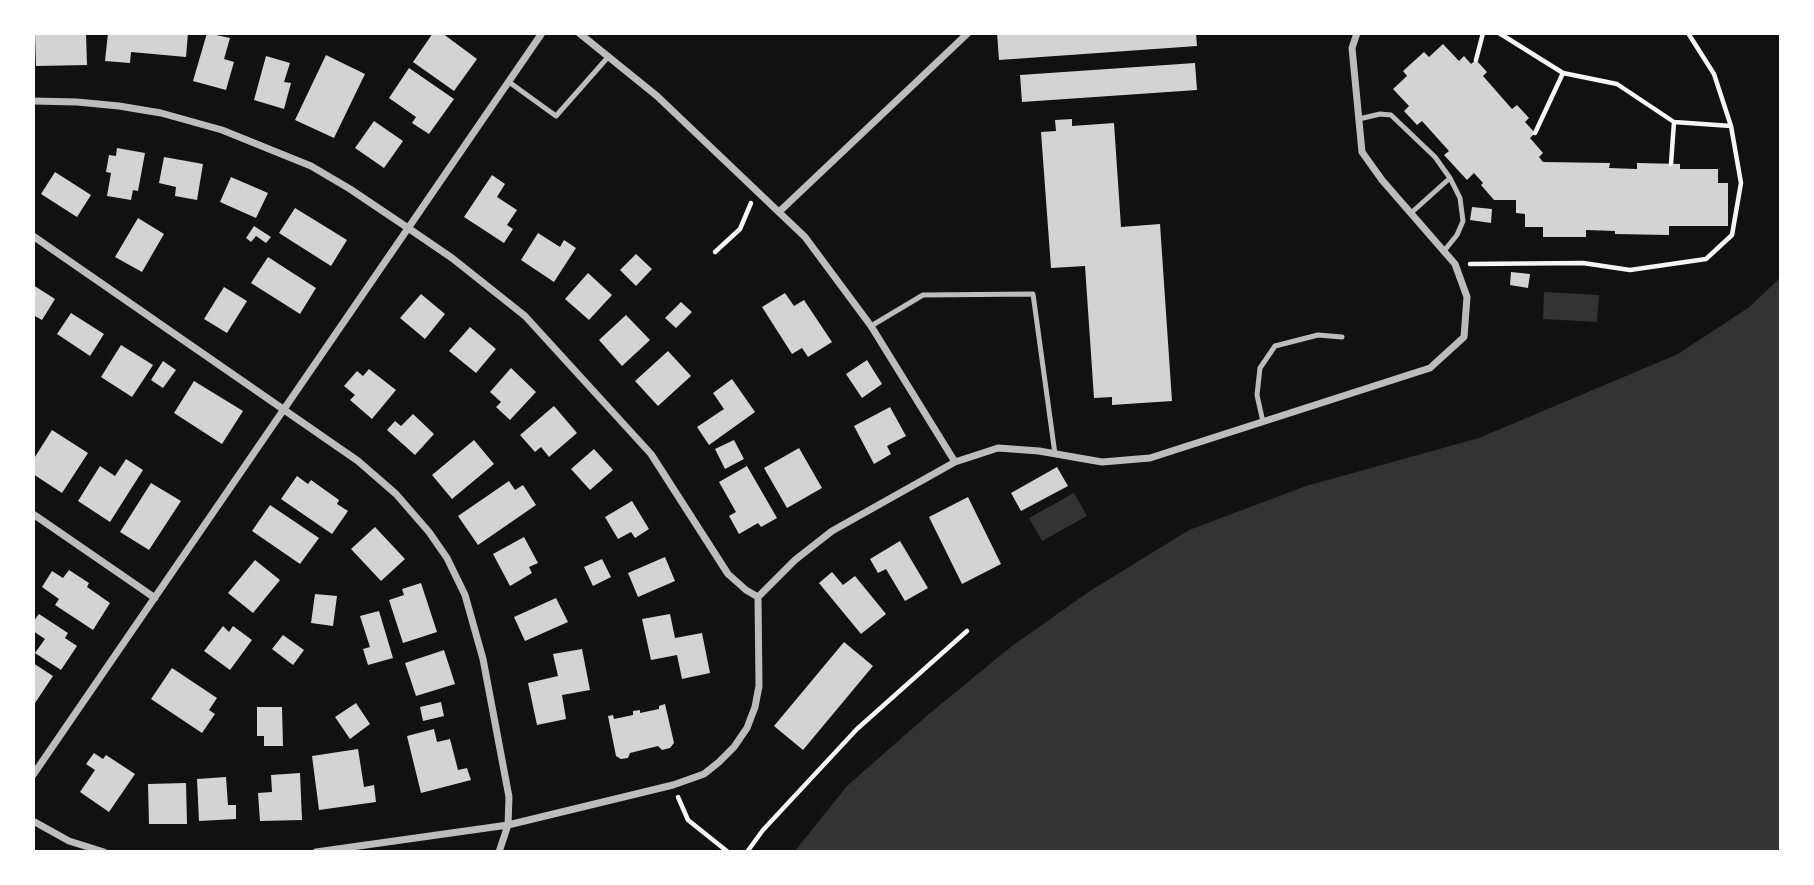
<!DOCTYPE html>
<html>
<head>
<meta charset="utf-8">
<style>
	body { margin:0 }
	#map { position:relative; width:1814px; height:885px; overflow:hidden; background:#111; font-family:Karla,sans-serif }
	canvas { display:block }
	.frame { position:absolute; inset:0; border:35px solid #fff; pointer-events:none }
</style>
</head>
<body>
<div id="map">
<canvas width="1814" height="885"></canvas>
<div class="frame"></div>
</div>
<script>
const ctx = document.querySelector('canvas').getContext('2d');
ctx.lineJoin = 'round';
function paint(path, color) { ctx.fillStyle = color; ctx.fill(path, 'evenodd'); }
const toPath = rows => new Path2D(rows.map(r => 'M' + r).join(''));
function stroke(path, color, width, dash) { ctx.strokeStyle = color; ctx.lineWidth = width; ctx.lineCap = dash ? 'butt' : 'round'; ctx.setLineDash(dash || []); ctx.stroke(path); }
paint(toPath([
	[1781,271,1781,852,794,852,847,786,930,713,1012,646,1090,591,1189,530,1306,486,1479,438,1678,354,1748,308,1779,279],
	[1544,292,1599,295,1597,322,1543,319],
	[1074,493,1087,516,1042,541,1029,518]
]), '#333');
paint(toPath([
	[35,33,86,33,87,65,36,66],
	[108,33,188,33,186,57,131,52,130,63,105,61],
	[207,33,230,38,224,59,234,62,226,90,193,81],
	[433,33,442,33,477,59,454,91,413,62],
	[997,33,1196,33,1197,46,999,60],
	[1443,44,1459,61,1464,56,1471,64,1476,60,1487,72,1483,76,1512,109,1517,105,1529,118,1525,122,1535,133,1530,138,1543,153,1539,157,1543,162,1610,163,1609,168,1637,169,1637,163,1680,164,1680,169,1718,169,1718,183,1728,183,1728,226,1669,226,1669,235,1615,234,1615,231,1586,230,1586,237,1543,237,1543,227,1525,227,1525,214,1516,213,1516,200,1494,200,1481,185,1483,183,1474,173,1467,180,1444,155,1449,151,1422,121,1417,125,1404,111,1409,106,1393,89,1407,76,1403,71,1424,52,1429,57],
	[326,55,365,74,334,138,295,120],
	[266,56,290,63,284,82,291,83,284,109,254,100],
	[1195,63,1197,90,1022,102,1020,75],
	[409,68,454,99,429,134,412,123,416,117,389,98],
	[1072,119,1072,126,1114,123,1121,227,1160,224,1172,401,1112,405,1112,397,1094,398,1085,266,1051,268,1041,132,1056,131,1055,120],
	[374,121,403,141,384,168,355,148],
	[117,148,145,153,138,191,133,190,131,200,107,196,111,173,106,172,109,155,116,156],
	[164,157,203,164,197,200,175,196,176,187,159,183],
	[55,172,91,195,77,217,41,194],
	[492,175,505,184,497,197,517,210,507,225,513,229,504,243,464,217],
	[231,177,268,193,256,218,220,202],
	[1472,207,1492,209,1491,223,1470,220],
	[295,208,347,240,331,266,279,233],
	[138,218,164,234,142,272,115,257],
	[254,226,271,237,266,243,256,236,251,242,246,238],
	[538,233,560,247,564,240,576,248,554,282,521,260],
	[636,254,652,269,636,286,620,270],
	[268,257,316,288,300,314,251,283],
	[1511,272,1530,274,1528,288,1510,285],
	[588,273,612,295,589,320,565,299],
	[33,285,55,299,42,320,33,315],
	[224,287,247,301,227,333,204,319],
	[785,293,794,306,804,300,832,342,808,357,802,348,792,354,762,307],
	[421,294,445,314,425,339,400,318],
	[681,302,692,312,676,328,665,318],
	[71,313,104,334,90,356,57,334],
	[626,315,650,340,622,366,599,340],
	[470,327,496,349,476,373,449,351],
	[121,345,153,365,132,397,101,377],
	[668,351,691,376,658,406,635,381],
	[867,360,882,384,862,398,846,374],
	[163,361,176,370,163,388,151,380],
	[511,368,536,392,510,420,496,407,501,402,490,392],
	[369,369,396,390,372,419,350,400,355,395,344,386,357,371,363,376],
	[732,379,755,412,709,445,697,427,724,409,713,393],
	[194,381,243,411,222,444,174,413],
	[554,406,577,433,549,457,541,447,535,452,520,435],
	[890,407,906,436,887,446,891,454,874,464,854,426],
	[413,414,434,434,415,455,387,430,395,421,401,426],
	[52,430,88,453,62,493,33,474,33,460],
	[474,440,494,464,452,499,432,475],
	[734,440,744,459,725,469,715,449],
	[799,448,822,488,787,508,764,468],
	[594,449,613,470,590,490,571,469],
	[126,459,143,470,110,522,78,501,100,466,115,476],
	[747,466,777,518,761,527,758,523,739,534,729,516,736,512,719,482],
	[1057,467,1068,486,1021,511,1011,493],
	[297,476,308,484,311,480,339,500,337,504,348,511,332,534,281,499],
	[509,481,515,490,523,485,536,505,478,545,458,516],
	[151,483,181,501,149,550,120,532],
	[968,497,1001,564,962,584,929,517],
	[632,501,649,529,635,538,631,532,618,539,605,517],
	[270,505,319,538,300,564,252,531],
	[375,527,405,559,381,581,351,549],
	[524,537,538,563,529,567,532,573,510,586,493,554],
	[900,541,928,588,905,601,886,569,878,573,870,559],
	[665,557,675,581,638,597,628,573],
	[602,559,611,577,593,586,584,567],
	[255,560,280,580,253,613,228,593],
	[69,570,89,583,87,587,110,603,93,630,55,605,59,599,42,587,52,571,63,578],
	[832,572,843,585,855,576,886,614,861,634,819,583],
	[421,583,437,632,403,643,389,600,404,595,402,589],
	[315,594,337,596,333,626,311,623],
	[556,598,568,622,525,641,514,617],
	[379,611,393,658,368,665,363,649,370,647,360,616],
	[39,614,68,633,65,638,77,646,61,670,35,653,45,639,33,631,33,622],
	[670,614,675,638,702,633,710,673,682,679,677,655,651,660,642,619],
	[223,626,229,632,233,626,252,640,230,670,204,651],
	[283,635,304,650,293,665,272,649],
	[844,642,873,666,803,750,774,726],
	[582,649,590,690,562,695,566,719,537,725,528,683,558,676,553,654],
	[444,650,455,684,416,696,405,663],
	[33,663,53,676,33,706],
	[172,668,217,698,209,710,215,714,202,733,151,699],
	[441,702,444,716,423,721,420,707],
	[356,703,370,724,350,739,335,717],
	[665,704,674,743,670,748,662,750,658,746,630,753,628,758,621,759,616,756,608,716,613,715,614,719,633,715,633,711,640,710,640,713,659,709,659,706],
	[257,707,282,707,283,746,264,746,264,736,257,736],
	[434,729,437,742,450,739,458,770,467,768,471,780,421,793,407,736],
	[358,749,364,787,374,785,376,802,319,810,312,756],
	[94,753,103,759,106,755,135,774,109,812,80,792,95,770,86,764],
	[300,773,302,820,260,821,258,793,272,792,271,775],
	[226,777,228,805,236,805,236,819,199,821,197,779],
	[186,783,187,824,149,824,148,784]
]), '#d3d3d3');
stroke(toPath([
	[1499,33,1563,73,1617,84,1674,122,1731,126],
	[1476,60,1483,33],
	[1535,133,1563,73],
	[1671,164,1674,122],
	[715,252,740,229,751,203],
	[1470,264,1583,263,1630,270,1706,259,1732,235,1741,183,1731,126,1714,74,1688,33],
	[678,797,688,820,728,852],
	[747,852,763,830,857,729,967,631]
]), '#f5f5f5', 4.5);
stroke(toPath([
	[509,82,556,116,609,56],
	[1359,119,1380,114,1391,115,1435,157,1450,178,1460,198,1463,221,1457,235,1444,251],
	[1411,213,1450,178],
	[871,326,923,295,1033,294,1055,454],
	[1263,422,1257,395,1260,368,1275,346,1318,335,1342,337]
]), '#bcbcbc', 5);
stroke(toPath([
	[579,33,657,96,805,237,871,326,955,462],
	[33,101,77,102,119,106,161,113,222,130,311,166,350,189,408,228,452,258,525,316,651,454,728,574,746,590,758,597],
	[780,211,968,33],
	[33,236,358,461,396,494,429,532,447,558,465,595,483,659,509,797,508,825,499,852],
	[33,514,155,598],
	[33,775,542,33],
	[33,821,69,841,104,852],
	[316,852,508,825,673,785,704,774,719,762,734,747,747,728,755,707,759,686,758,597,795,560,832,531,955,462,998,448,1039,451,1102,462,1150,458,1430,368,1464,337,1467,297,1455,264,1382,180,1362,152,1352,48,1357,33]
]), '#bcbcbc', 7);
</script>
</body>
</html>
